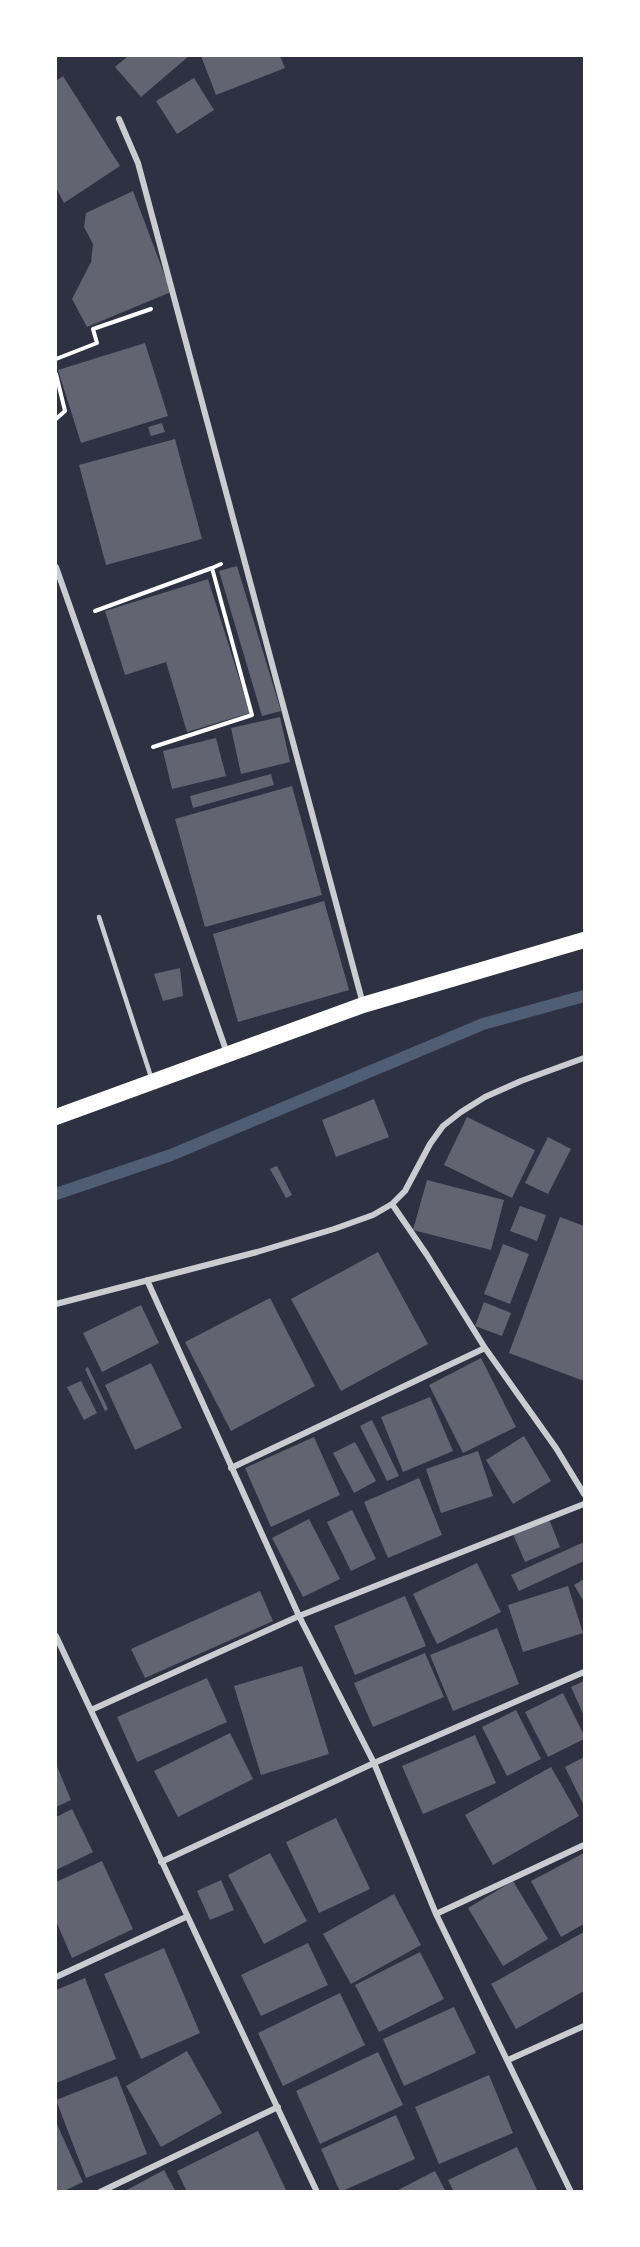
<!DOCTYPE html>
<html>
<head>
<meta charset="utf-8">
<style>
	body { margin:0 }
	#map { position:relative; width:640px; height:2247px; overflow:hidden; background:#2d3142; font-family:Georgia,serif }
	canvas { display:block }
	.frame { position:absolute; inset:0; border:57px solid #fff; pointer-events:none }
</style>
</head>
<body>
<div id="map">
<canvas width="640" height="2247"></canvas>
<div class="frame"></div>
</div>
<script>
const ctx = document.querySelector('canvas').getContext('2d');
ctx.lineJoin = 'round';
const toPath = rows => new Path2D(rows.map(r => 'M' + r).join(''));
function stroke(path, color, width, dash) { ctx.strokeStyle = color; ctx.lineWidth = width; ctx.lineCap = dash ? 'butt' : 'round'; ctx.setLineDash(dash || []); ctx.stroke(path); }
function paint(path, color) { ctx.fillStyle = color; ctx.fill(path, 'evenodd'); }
stroke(toPath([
	[56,1194,171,1155,483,1024,584,996]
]), '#4f5d75', 12);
paint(toPath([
	[128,56,189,56,141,97,115,67],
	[201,56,280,56,285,68,216,95],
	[63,76,120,166,64,203,56,188,56,81],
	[194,78,214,110,177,134,156,101],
	[133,191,171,292,87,327,72,299,91,262,93,244,84,227,86,213],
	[145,343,168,416,81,443,58,370],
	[162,423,165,432,151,436,148,427],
	[175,439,202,539,106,565,79,465],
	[237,566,281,711,262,716,219,571],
	[208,579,250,713,187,732,166,662,125,675,105,611],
	[280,717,290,762,241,774,231,728],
	[216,738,226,776,172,789,163,751],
	[271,774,274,785,193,808,190,796],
	[292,786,322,895,205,927,175,819],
	[324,901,349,990,238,1022,213,934],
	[180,968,183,996,163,1001,154,974],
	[374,1099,389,1137,336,1157,322,1120],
	[467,1117,535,1150,512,1198,444,1165],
	[548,1137,571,1149,548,1194,525,1183],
	[277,1166,292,1195,286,1198,270,1169],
	[427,1180,504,1200,491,1250,413,1230],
	[520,1206,546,1215,537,1241,510,1231],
	[560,1217,584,1226,584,1381,509,1353],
	[503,1244,529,1254,510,1304,484,1294],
	[378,1252,428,1344,341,1391,291,1299],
	[270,1298,315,1386,231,1431,185,1342],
	[484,1302,511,1313,502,1336,475,1326],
	[141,1305,159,1343,102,1372,83,1333],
	[481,1358,516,1427,463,1453,429,1385],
	[151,1363,182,1428,135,1450,105,1385],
	[88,1367,108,1409,105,1411,85,1369],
	[81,1381,97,1413,84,1420,67,1387],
	[430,1397,453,1451,403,1472,381,1417],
	[372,1420,399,1476,387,1481,360,1426],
	[524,1436,551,1481,513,1504,486,1460],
	[314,1437,340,1495,271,1527,245,1468],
	[355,1442,376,1481,354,1493,333,1453],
	[478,1451,493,1496,441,1513,426,1469],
	[419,1478,442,1535,388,1558,364,1502],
	[352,1510,376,1559,351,1571,327,1522],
	[309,1519,340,1579,303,1597,272,1538],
	[549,1519,560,1547,525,1562,513,1534],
	[584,1542,584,1561,519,1591,511,1575],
	[477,1563,501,1612,437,1644,413,1594],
	[584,1579,584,1602,574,1585],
	[568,1586,583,1633,523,1652,508,1605],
	[260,1591,273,1621,145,1678,131,1649],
	[405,1596,426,1646,355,1675,334,1626],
	[497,1628,519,1684,453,1711,430,1655],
	[425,1653,444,1697,373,1727,354,1683],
	[302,1666,329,1754,261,1775,234,1686],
	[207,1678,227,1722,137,1762,117,1717],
	[584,1681,584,1716,571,1687],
	[563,1693,584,1735,584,1739,548,1757,525,1712],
	[516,1710,541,1759,507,1776,482,1727],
	[230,1733,253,1779,178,1817,154,1771],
	[475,1735,496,1783,423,1814,402,1766],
	[584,1757,584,1806,565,1767],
	[56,1764,71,1800,56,1807],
	[551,1767,579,1816,493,1865,465,1815],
	[72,1809,93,1852,56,1870,56,1817],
	[336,1818,370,1889,319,1913,286,1842],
	[270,1853,307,1921,264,1944,228,1875],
	[584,1853,584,1924,561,1937,531,1881],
	[102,1861,133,1929,72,1958,56,1921,56,1882],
	[221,1880,234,1910,210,1920,197,1891],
	[513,1881,548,1939,503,1966,468,1908],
	[394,1894,421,1945,351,1984,323,1934],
	[584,1932,584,1991,516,2029,491,1984],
	[308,1943,328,1985,261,2016,241,1975],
	[164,1948,200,2033,141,2059,104,1974],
	[420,1952,444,1999,379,2032,355,1985],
	[85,1978,116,2059,56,2083,56,1990],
	[340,1993,365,2045,283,2086,258,2033],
	[454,2007,476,2053,404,2086,383,2039],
	[187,2051,222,2113,161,2147,126,2086],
	[378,2052,403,2105,320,2144,296,2091],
	[489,2075,513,2133,439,2164,415,2107],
	[117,2076,147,2154,86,2178,56,2100],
	[396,2115,415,2159,340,2192,321,2149],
	[56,2122,83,2182,62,2192,56,2192],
	[258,2131,287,2192,187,2192,177,2171],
	[517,2147,538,2192,454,2192,448,2180],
	[164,2170,176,2192,123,2192],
	[435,2171,446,2192,394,2192]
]), '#626471');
stroke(toPath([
	[56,359,97,343,93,329,151,309],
	[56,374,65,411,56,419],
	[95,611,212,568],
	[153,747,252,715,212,568,221,564]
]), '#fff', 4);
stroke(toPath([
	[99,917,152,1080]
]), '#caccd0', 4.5);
stroke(toPath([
	[119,119,138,163,363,1004],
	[56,567,227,1053],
	[392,1204,427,1255,485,1348,556,1448,584,1494],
	[147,1280,299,1616,374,1763,436,1914,571,2192],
	[56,1304,257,1252,334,1229,373,1215,392,1204,405,1191,430,1144,443,1126,461,1112,485,1097,521,1081,584,1058],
	[231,1468,485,1348],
	[56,1636,317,2192],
	[91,1710,299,1616,584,1504],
	[161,1862,374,1763,584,1672],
	[436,1914,584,1845],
	[56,1977,186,1917],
	[508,2060,584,2026],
	[100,2192,278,2107]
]), '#caccd0', 6);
stroke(toPath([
	[56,1117,363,1005,584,940]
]), '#fff', 16);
</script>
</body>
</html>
